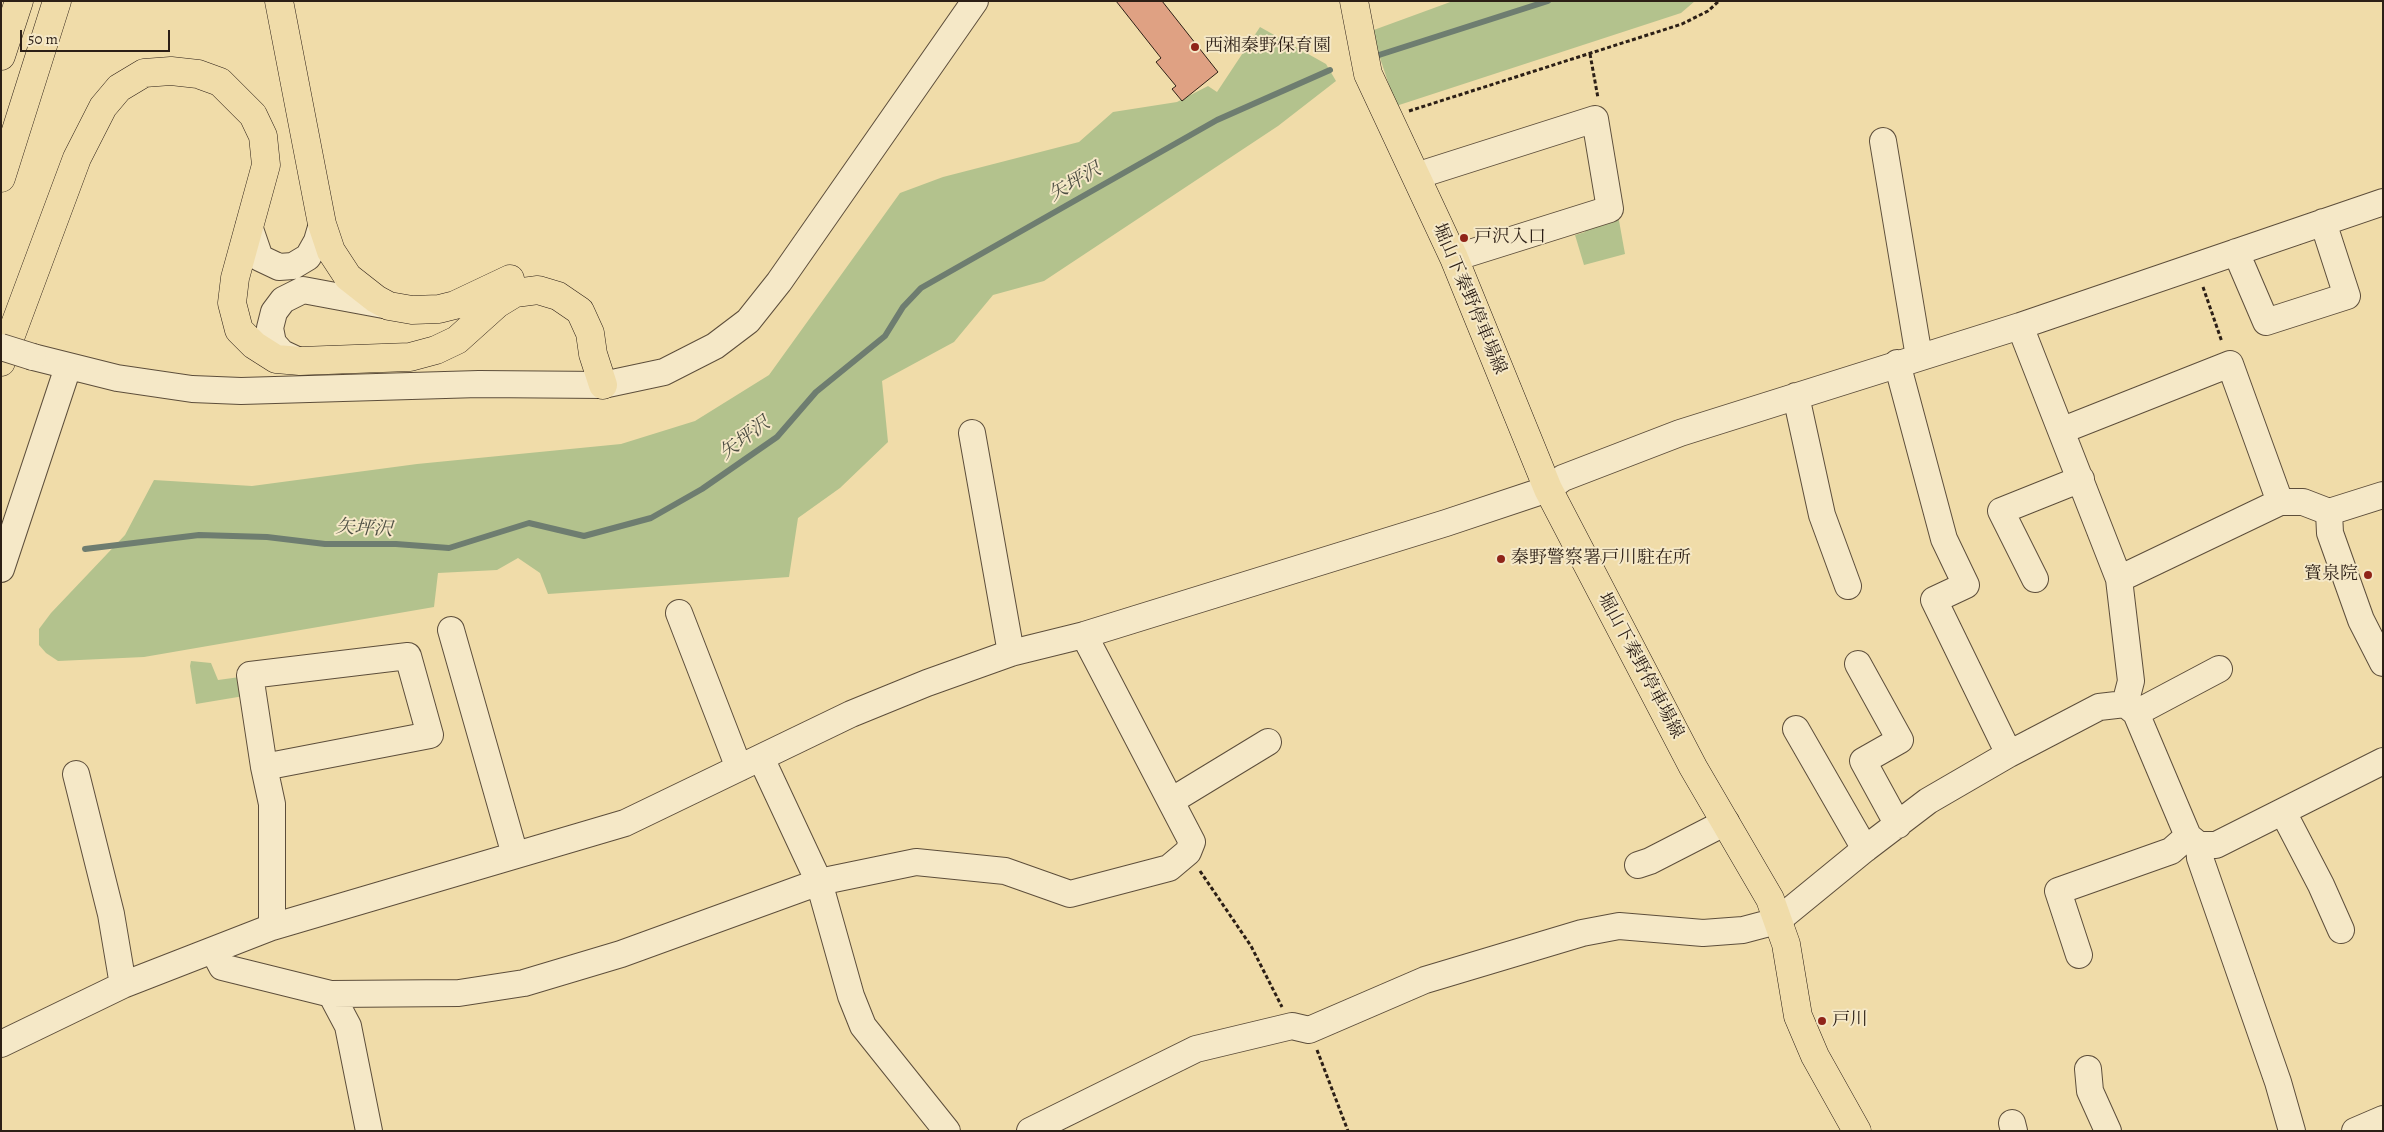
<!DOCTYPE html>
<html>
<head>
<meta charset="utf-8">
<style>
	body { margin:0 }
	#map { position:relative; width:2384px; height:1132px; overflow:hidden; background:#f0dca9; font-family:Alegreya,serif }
	canvas { display:block }
	.frame { position:absolute; inset:0; border:2px solid #2c1f16; pointer-events:none }
	.scale { position:absolute; left:20px; top:30px; width:150px; height:22px; box-sizing:border-box; border:2px solid #2c1f16; border-top:0; padding-left:6px; font-size:15px; line-height:18px; white-space:nowrap; color:#2c1f16; -webkit-text-stroke:4px #f5e8c7; paint-order:stroke }
</style>
</head>
<body>
<div id="map">
<canvas width="2384" height="1132"></canvas>
<div class="frame"></div>
<div class="scale">50 m</div>
</div>
<script>
const ctx = document.querySelector('canvas').getContext('2d');
ctx.lineJoin = 'round';
function paint(path, color) { ctx.fillStyle = color; ctx.fill(path, 'evenodd'); }
const toPath = rows => new Path2D(rows.map(r => 'M' + r).join(''));
function stroke(path, color, width, dash) { ctx.strokeStyle = color; ctx.lineWidth = width; ctx.lineCap = dash ? 'butt' : 'round'; ctx.setLineDash(dash || []); ctx.stroke(path); }
function write(font, color, halo, rows, align = 'center') {
  ctx.font = font + ' Alegreya,"Noto Serif JP",serif'; ctx.lineWidth = 4; ctx.setLineDash([]); ctx.textBaseline = 'middle'; ctx.strokeStyle = halo; ctx.fillStyle = color; for (const [text, x, y, turn = 0] of rows) {
    ctx.save(); ctx.translate(x, y); ctx.rotate((+turn || 0) * Math.PI / 180); ctx.textAlign = isNaN(turn) ? turn : align; if (halo) ctx.strokeText(text, 0, 0); ctx.fillText(text, 0, 0); ctx.restore();
  }
}
paint(toPath([
	[1453,1,1695,1,1681,13,1396,106,1371,31],
	[1260,27,1326,64,1336,81,1278,126,1044,281,993,295,954,342,882,381,888,442,840,488,798,518,789,577,548,594,540,573,518,558,497,570,438,573,434,607,144,657,58,661,46,653,39,645,39,629,51,613,125,535,154,480,252,486,417,464,621,444,695,421,769,375,900,193,943,177,1079,142,1113,112,1177,102,1208,86,1217,92],
	[1618,215,1625,254,1584,265,1575,235,1585,232,1584,227],
	[191,661,211,663,218,680,240,677,244,696,196,704,190,666]
]), '#b3c28d');
stroke(toPath([
	[1379,55,1548,1],
	[85,549,199,535,267,537,325,544,396,544,449,548,529,523,584,536,651,518,702,489,777,437,816,392,885,336,903,307,921,288,1217,120,1330,70]
]), '#6e7d70', 6);
const building = toPath([
	[1116,1,1162,1,1218,72,1182,101,1172,89,1176,86,1156,62,1161,58,1116,1]
]);
paint(building, '#dfa183');
stroke(building, '#2c1f16', 1);
const minor = toPath([
	[1883,141,1919,357],
	[1416,176,1595,119,1610,209,1454,258],
	[249,226,260,258,279,267,293,266,308,257,317,241,322,224],
	[2236,252,2266,322,2347,296,2323,222],
	[2020,326,2119,579,2131,681,2125,704],
	[33,357,117,378,192,389,241,391,479,384,603,385,664,372,715,346,748,321,779,282,975,1],
	[299,361,282,353,273,343,270,328,274,312,283,300,303,290,389,306],
	[1897,363,1944,539,1966,585,1934,600,2009,754],
	[1796,396,1822,515,1848,586],
	[2063,430,2230,364,2280,502],
	[972,433,1011,653],
	[2329,512,2330,533,2361,620,2383,663],
	[1,569,68,367],
	[2035,579,2001,511,2081,479],
	[2119,579,2280,502,2303,502,2329,512,2383,495],
	[679,613,739,768],
	[451,630,515,855],
	[1858,664,1900,740,1863,761,1898,825],
	[2136,713,2219,669],
	[1796,729,1865,849],
	[761,758,819,882,851,996,863,1026,947,1131],
	[264,767,430,735,408,656,250,675,264,767,272,804,272,927],
	[76,774,111,914,123,985],
	[1171,801,1268,742],
	[2283,812,2321,885,2341,930],
	[2199,845,2200,858,2278,1082,2292,1131],
	[1638,865,1650,861,1726,822],
	[214,952,222,967,331,994,459,993,524,983,621,954,819,882,916,862,1005,871,1070,894,1169,868,1188,852,1192,842,1084,635],
	[2079,955,2058,891,2171,851,2188,836],
	[331,994,348,1026,369,1131],
	[1,1044,123,985,272,927,625,823,851,714,927,683,1011,653,1084,635,1446,523,1548,489,1563,478,1680,433,2020,326,2383,202],
	[2088,1069,2090,1091,2108,1131],
	[2012,1123,2014,1131],
	[1030,1131,1196,1049,1292,1026,1309,1030,1425,980,1582,933,1619,926,1703,933,1743,930,1777,921,1865,849,1928,801,2009,754,2099,707,2125,704,2136,713,2188,836,2199,845,2216,845,2383,761],
	[2355,1131,2383,1119]
]);
const major = toPath([
	[1354,1,1368,74,1454,258,1548,489,1693,767,1770,899,1786,944,1798,1016,1815,1056,1857,1131]
]);
const highway = toPath([
	[279,1,322,224,331,251,348,277,376,299,389,306,412,310,439,309,455,305,510,279],
	[1,56,19,1],
	[1,178,57,1],
	[1,362,77,158,103,107,119,88,144,73,171,71,198,74,220,82,253,115,263,136,266,165,235,278,232,303,239,330,254,345,276,359,300,361,410,357,436,350,457,340,497,304,515,293,538,290,558,296,580,311,590,333,593,354,603,385]
]);
stroke(minor, '#5d4e3b', 28);
stroke(major, '#2c1f16', 29);
stroke(highway, '#2c1f16', 29);
stroke(toPath([
	[1590,54,1598,98],
	[1409,111,1682,24,1708,11,1719,1],
	[2203,287,2222,342],
	[1200,871,1251,946,1282,1007],
	[1317,1050,1348,1131]
]), '#2c1f16', 3, [4, 2.5]);
stroke(minor, '#f5e8c7', 26);
stroke(major, '#f0dca9', 28);
stroke(highway, '#f0dca9', 28);
const minorBridge = toPath([
	[1,347,33,357]
]);
stroke(minorBridge, '#5d4e3b', 28, []);
stroke(minorBridge, '#f5e8c7', 26);
for (const [x, y, r, color] of [
	[1195,47,5,"#8f2418"],
	[1464,238,5,"#8f2418"],
	[1501,559,5,"#8f2418"],
	[2368,575,5,"#8f2418"],
	[1822,1021,5,"#8f2418"]
]) { const dot = new Path2D(); dot.arc(x, y, r, 0, 2 * Math.PI); ctx.fillStyle = color; ctx.fill(dot); stroke(dot, '#f5e8c7', 2); }
write('18px', '#2c1f16', '#f5e8c7', [
	["西湘秦野保育園",1205,47],
	["戸沢入口",1474,238],
	["秦野警察署戸川駐在所",1511,559],
	["寳泉院",2358,575,"right"],
	["戸川",1832,1021]
], 'left');
write('18px', '#2c1f16', '#f5e8c7', [
	["堀山下秦野停車場線",1469,299,67],
	["堀山下秦野停車場線",1640,666,62]
]);
write('italic 19px', '#4d4e43', '#f5e8c7', [
	["矢坪沢",1075,183,-30],
	["矢坪沢",745,439,-37],
	["矢坪沢",364,529,3]
]);
</script>
</body>
</html>
